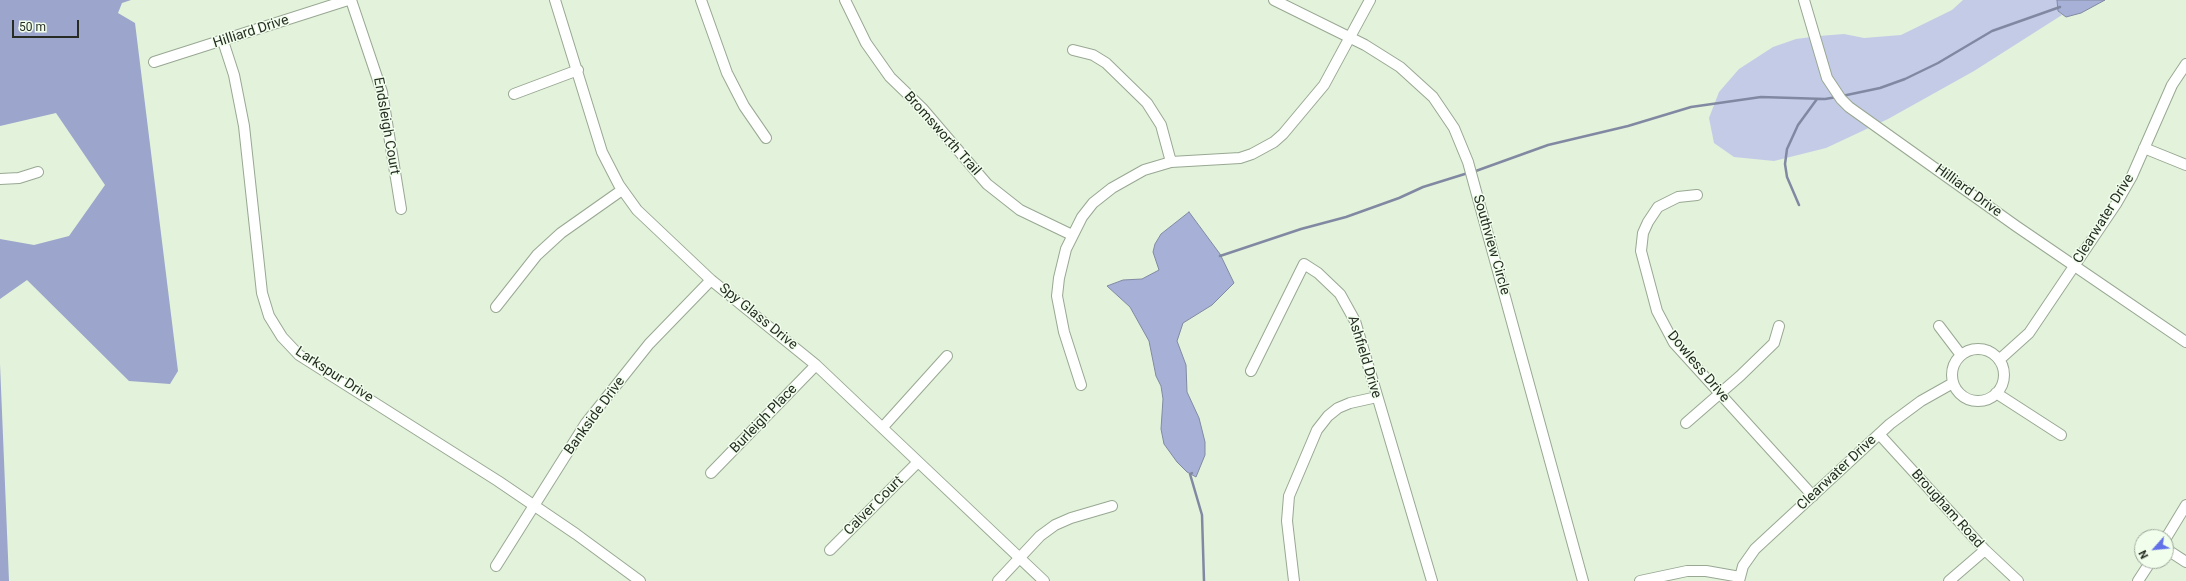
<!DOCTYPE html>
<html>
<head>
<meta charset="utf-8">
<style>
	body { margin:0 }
	#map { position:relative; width:2186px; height:581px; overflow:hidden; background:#e2f2db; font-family:Roboto,sans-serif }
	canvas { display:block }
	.north { position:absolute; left:2134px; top:529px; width:40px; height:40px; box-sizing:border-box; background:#f1feec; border:1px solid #a0aa9c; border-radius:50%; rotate:243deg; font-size:11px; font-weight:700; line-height:16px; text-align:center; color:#272d25 }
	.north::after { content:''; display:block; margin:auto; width:14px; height:18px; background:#6371e9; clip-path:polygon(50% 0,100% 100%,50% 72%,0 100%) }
	.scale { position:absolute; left:12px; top:20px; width:67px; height:18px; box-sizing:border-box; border:2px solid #272d25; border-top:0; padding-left:5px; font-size:12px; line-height:14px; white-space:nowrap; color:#272d25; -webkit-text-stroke:3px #f1feec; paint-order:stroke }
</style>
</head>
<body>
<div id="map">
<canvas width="2186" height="581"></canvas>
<div class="north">N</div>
<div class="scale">50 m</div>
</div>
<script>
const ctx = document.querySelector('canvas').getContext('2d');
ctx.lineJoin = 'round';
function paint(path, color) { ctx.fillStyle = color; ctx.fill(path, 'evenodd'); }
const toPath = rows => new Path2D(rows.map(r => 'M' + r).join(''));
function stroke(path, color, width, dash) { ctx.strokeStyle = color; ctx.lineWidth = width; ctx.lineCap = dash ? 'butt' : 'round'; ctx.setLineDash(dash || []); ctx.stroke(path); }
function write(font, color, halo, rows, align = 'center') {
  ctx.font = font + ' Roboto,sans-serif'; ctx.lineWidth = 3; ctx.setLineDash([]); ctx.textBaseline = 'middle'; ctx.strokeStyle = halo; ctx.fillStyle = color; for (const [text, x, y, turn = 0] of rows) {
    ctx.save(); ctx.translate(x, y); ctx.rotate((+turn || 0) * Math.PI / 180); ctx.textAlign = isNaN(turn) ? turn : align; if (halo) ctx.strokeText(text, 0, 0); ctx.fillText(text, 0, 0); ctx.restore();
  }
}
paint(toPath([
	[1963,0,2057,0,2058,11,2062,15,1974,71,1888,119,1826,148,1774,161,1734,157,1714,143,1709,118,1719,92,1739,69,1773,47,1796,39,1819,36,1844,34,1864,38,1901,35,1952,10]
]), '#c4cbe7');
paint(toPath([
	[0,0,131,0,122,3,118,13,135,23,178,371,170,384,129,381,27,280,0,299,0,239,34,245,69,236,105,185,56,113,0,126],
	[0,364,9,581,0,581]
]), '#9ca5cb');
const water = toPath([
	[2057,0,2105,0,2081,13,2066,17,2058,11,2057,0],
	[1189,212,1220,254,1234,283,1212,305,1183,323,1177,341,1186,365,1187,392,1199,418,1205,442,1205,455,1196,477,1187,472,1177,462,1164,444,1161,429,1163,399,1161,386,1156,376,1149,341,1130,307,1107,286,1123,280,1142,279,1159,270,1153,252,1155,244,1161,234,1189,212]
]);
paint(water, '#a7b1d7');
stroke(water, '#8189a2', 1);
stroke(toPath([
	[1842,96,1880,88,1905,79,1938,63,1992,31,2060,7],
	[1473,172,1548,145,1628,126,1691,107,1761,97,1825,99,1837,97],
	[1799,205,1787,177,1785,164,1787,149,1798,125,1817,99],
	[1220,256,1301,229,1346,217,1399,198,1423,187,1468,173],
	[1192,473,1190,474,1202,515,1204,581]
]), '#8189a2', 2.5);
const minor = toPath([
	[351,0,382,92,401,209],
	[555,0,602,152,619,185,637,210,711,280,816,365,1044,581],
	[701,0,727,73,744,106,766,138],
	[845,0,866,43,890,77,922,108,987,184,1020,210,1072,235],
	[1274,0,1365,45,1400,67,1433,97,1454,128,1468,162,1583,581],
	[1804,0,1827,78,1841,99,1849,107,2016,226,2186,342],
	[223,41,234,75,244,126,262,293,269,316,282,337,299,355,498,481,576,534,640,581],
	[1073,50,1093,55,1106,63,1147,103,1161,125,1171,162],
	[154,62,348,0],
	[514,94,578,70],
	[2144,148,2186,165],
	[0,179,19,178,38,172],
	[1697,195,1678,197,1658,207,1648,222,1643,233,1641,251,1657,311,1674,343,1813,496],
	[496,307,537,255,561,233,622,190],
	[1939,326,1961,355],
	'1952 375a26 26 0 1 1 52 0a26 26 0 1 1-52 0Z',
	[1999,360,2029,333,2116,204,2132,176,2172,85,2186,64],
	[1251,371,1304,264,1318,273,1340,294,1355,321,1432,581],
	[1081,385,1064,332,1057,296,1059,278,1066,249,1082,217,1093,203,1112,188,1144,170,1171,162,1240,158,1252,154,1274,142,1283,134,1324,85,1370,0],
	[1996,393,2061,435],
	[1686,423,1740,376,1774,343,1779,326],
	[883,427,947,356],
	[1879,434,1985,550,2018,581],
	[711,473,816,365],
	[2166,538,2186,505],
	[2166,549,2186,562],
	[830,550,918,462],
	[496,566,586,423,649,344,711,280],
	[998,581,1040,536,1055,525,1071,518,1112,506],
	[1294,581,1287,521,1289,496,1317,430,1328,416,1338,408,1350,403,1377,397],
	[1640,581,1687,571,1706,571,1740,577],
	[1739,581,1743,566,1755,549,1890,424,1921,401,1953,383],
	[1949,581,1985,550],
	[2138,581,2151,561]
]);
stroke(minor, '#98a892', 12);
stroke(minor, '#fff', 10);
write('14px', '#272d25', '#f1feec', [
	["Hilliard Drive",251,32,-18],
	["Endsleigh Court",386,126,80],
	["Bromsworth Trail",942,134,48],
	["Hilliard Drive",1968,191,36],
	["Clearwater Drive",2104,219,-58],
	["Southview Circle",1491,245,74],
	["Spy Glass Drive",758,317,39],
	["Ashfield Drive",1364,357,73],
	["Dowless Drive",1698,367,50],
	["Larkspur Drive",334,375,33],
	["Bankside Drive",595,416,-54],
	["Burleigh Place",764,419,-46],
	["Clearwater Drive",1837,473,-43],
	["Calver Court",874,506,-45],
	["Brougham Road",1947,509,48]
]);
</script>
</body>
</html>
